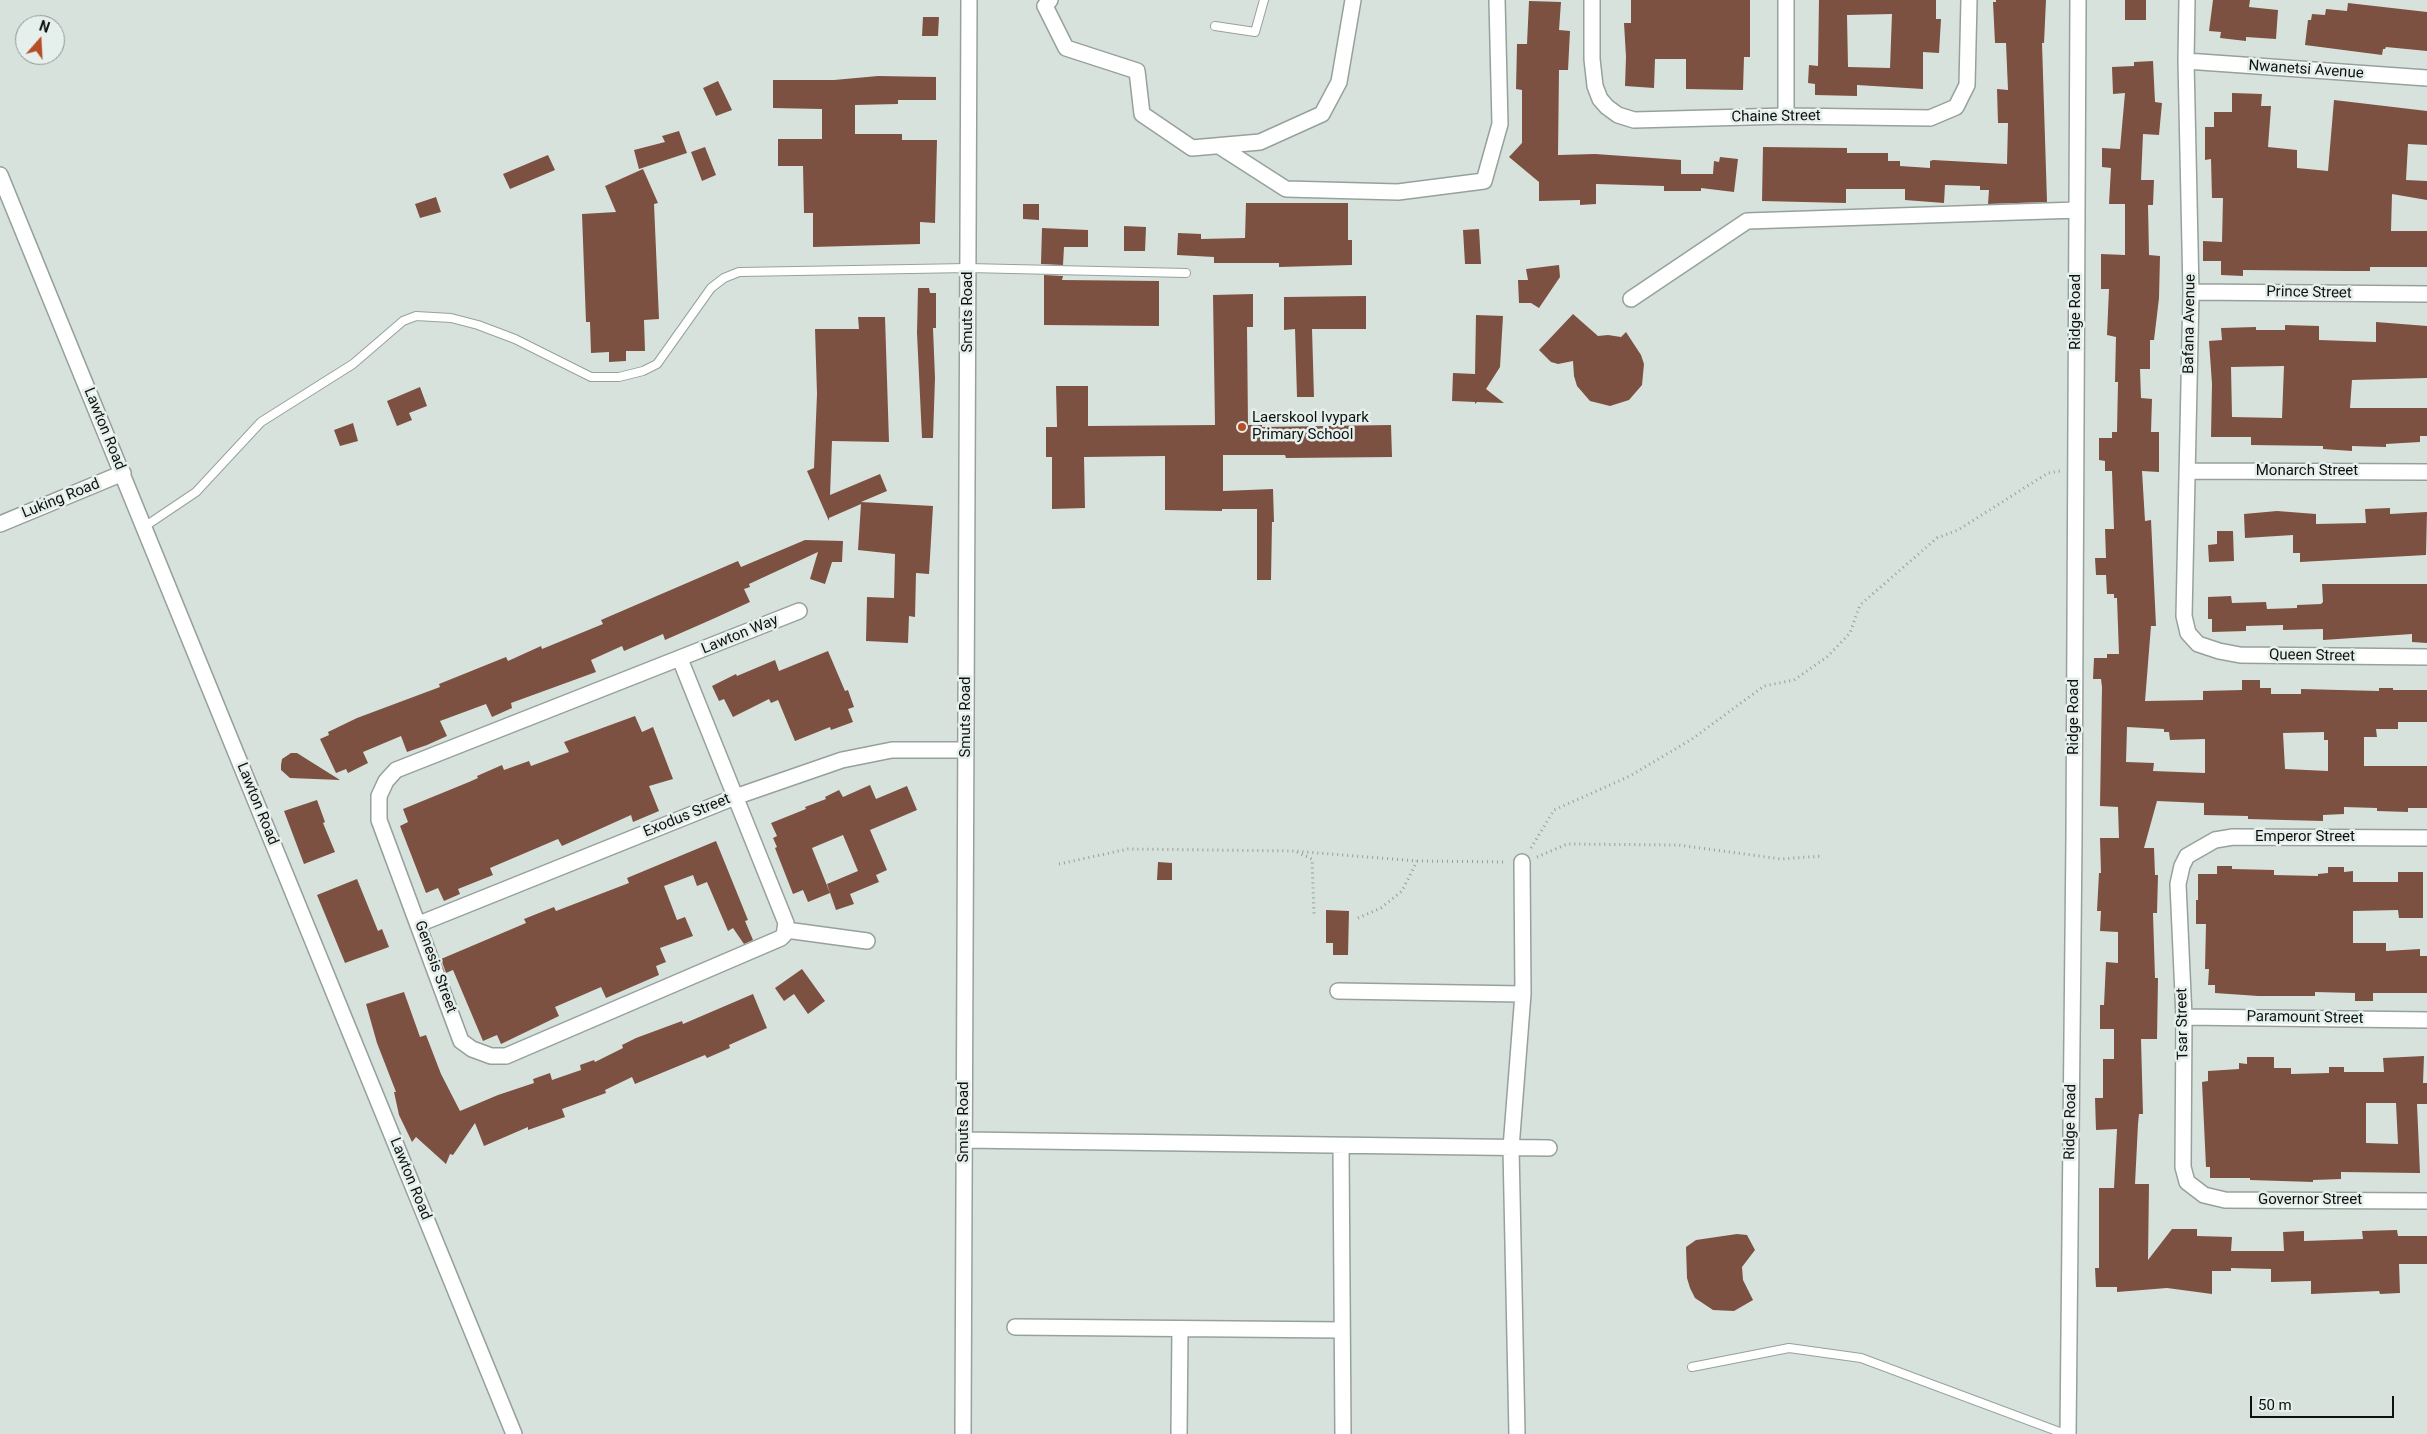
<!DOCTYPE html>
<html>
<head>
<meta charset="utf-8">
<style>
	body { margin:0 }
	#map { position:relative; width:2427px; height:1434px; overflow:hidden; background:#d8e2dd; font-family:Roboto,sans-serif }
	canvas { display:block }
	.north { position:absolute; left:15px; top:15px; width:50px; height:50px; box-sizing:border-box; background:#e5efeb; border:1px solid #8f9693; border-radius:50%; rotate:19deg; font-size:14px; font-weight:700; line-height:20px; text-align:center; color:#0e1110 }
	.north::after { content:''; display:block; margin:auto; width:18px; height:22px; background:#b54e24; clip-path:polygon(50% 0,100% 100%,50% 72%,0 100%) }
	.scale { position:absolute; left:2250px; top:1396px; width:144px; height:22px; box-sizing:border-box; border:2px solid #0e1110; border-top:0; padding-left:6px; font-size:15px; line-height:18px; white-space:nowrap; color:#0e1110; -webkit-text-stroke:4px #e5efeb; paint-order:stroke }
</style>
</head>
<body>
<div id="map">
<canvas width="2427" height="1434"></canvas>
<div class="north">N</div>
<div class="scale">50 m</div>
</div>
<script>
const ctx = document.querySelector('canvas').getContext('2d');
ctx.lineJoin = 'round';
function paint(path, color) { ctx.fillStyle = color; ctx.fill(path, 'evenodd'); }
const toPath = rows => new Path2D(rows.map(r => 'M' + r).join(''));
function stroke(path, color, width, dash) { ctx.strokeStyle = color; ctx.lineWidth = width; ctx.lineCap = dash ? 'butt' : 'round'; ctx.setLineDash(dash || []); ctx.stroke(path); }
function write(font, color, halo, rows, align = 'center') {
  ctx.font = font + ' Roboto,sans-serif'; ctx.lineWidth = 5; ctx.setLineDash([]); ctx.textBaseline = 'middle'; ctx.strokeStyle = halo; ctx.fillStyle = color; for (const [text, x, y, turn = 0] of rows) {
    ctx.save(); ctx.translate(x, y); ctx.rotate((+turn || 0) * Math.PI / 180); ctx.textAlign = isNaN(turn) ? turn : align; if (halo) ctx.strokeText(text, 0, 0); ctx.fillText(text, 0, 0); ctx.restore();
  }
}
paint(toPath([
	[1631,0,1750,0,1750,57,1744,57,1743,90,1686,89,1686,59,1655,59,1654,88,1625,86,1626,57,1624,23,1631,23],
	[1819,0,1936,0,1936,19,1941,19,1939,53,1923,52,1923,89,1857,85,1857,96,1815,95,1815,84,1808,83,1809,65,1818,66],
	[1892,14,1890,68,1848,67,1847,15],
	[1996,0,2046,0,2044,43,2042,43,2047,202,1988,204,1989,190,1980,190,1980,186,1945,185,1944,203,1905,200,1905,189,1846,189,1846,203,1762,201,1763,147,1847,148,1847,153,1888,153,1888,161,1900,161,1900,166,1930,168,1930,161,1933,160,2007,164,2008,123,1998,123,1997,89,2008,90,2006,43,1995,43,1993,2,1996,2],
	[2125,0,2146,0,2146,20,2125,20],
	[2213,0,2250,0,2249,7,2278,10,2276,39,2246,37,2246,41,2220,38,2221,32,2209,31],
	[1529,1,1561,2,1559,30,1570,31,1568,70,1559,70,1558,155,1595,154,1681,160,1681,174,1713,174,1714,161,1719,162,1720,157,1738,159,1734,192,1701,188,1701,191,1664,191,1664,186,1596,184,1596,204,1580,205,1580,200,1539,201,1539,182,1509,157,1522,143,1522,90,1516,89,1517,44,1527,44],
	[2348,3,2427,12,2427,51,2386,47,2385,49,2383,49,2382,55,2305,45,2308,20,2311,20,2312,14,2325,15,2326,9,2347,11],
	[923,17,939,17,938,36,922,36],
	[2153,61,2155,102,2162,103,2159,135,2143,134,2141,180,2154,180,2153,205,2148,205,2149,255,2160,256,2159,298,2154,340,2150,340,2150,369,2140,369,2141,398,2152,399,2151,432,2159,432,2159,472,2142,471,2145,521,2151,520,2156,626,2151,626,2145,701,2203,700,2203,691,2242,690,2242,680,2260,680,2260,688,2271,688,2271,694,2301,694,2301,689,2379,691,2379,688,2393,688,2393,690,2427,690,2427,722,2398,722,2398,729,2376,729,2377,737,2364,737,2364,766,2427,766,2427,808,2408,808,2408,812,2377,811,2377,808,2344,807,2344,814,2323,815,2323,821,2285,820,2248,819,2248,816,2204,815,2204,803,2157,801,2144,848,2154,848,2155,875,2158,875,2157,913,2153,913,2155,978,2158,978,2157,1039,2141,1039,2143,1114,2139,1114,2138,1124,2135,1184,2149,1184,2148,1260,2172,1229,2197,1229,2197,1236,2232,1237,2231,1251,2284,1251,2283,1232,2304,1231,2304,1241,2363,1239,2362,1231,2397,1230,2398,1236,2427,1236,2427,1264,2399,1264,2400,1293,2380,1294,2379,1291,2311,1294,2311,1281,2271,1282,2271,1269,2231,1268,2231,1271,2212,1271,2212,1294,2167,1288,2117,1292,2117,1287,2096,1287,2095,1268,2099,1268,2099,1188,2114,1188,2117,1129,2096,1130,2095,1098,2103,1098,2103,1059,2114,1059,2114,1029,2100,1029,2100,1005,2104,1005,2106,962,2118,963,2118,932,2100,931,2101,911,2097,911,2099,873,2101,873,2100,838,2119,838,2118,807,2100,806,2102,687,2101,679,2093,679,2094,658,2107,658,2107,654,2119,654,2117,598,2114,598,2114,594,2107,594,2106,575,2096,575,2095,558,2106,558,2105,529,2114,529,2112,471,2105,471,2105,461,2099,460,2099,438,2112,438,2112,432,2117,432,2118,382,2115,382,2116,337,2107,335,2109,289,2101,289,2101,254,2125,255,2125,204,2109,204,2111,168,2102,167,2102,148,2120,149,2125,93,2113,94,2112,67,2134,66,2134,62],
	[2127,727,2164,729,2164,732,2169,732,2170,740,2205,739,2205,773,2153,771,2154,763,2126,762],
	[2324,732,2324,740,2328,740,2328,771,2285,769,2283,733],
	[878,76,936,77,936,100,898,100,898,104,855,105,855,134,902,134,902,140,937,140,935,223,920,222,920,244,813,247,813,213,804,213,803,166,778,166,778,139,822,139,822,109,773,108,773,80,834,80],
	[718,81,732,110,716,116,703,88],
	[2232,93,2262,94,2261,106,2271,106,2268,147,2297,150,2297,168,2328,171,2334,100,2427,111,2427,145,2408,144,2406,180,2427,181,2427,200,2392,194,2391,231,2427,231,2427,267,2370,267,2370,271,2347,271,2243,270,2243,276,2221,275,2221,261,2203,261,2203,241,2222,242,2223,198,2212,198,2211,159,2205,160,2205,127,2214,127,2214,112,2232,112],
	[679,131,687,153,639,169,634,150,665,142,662,136],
	[705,147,716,175,702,181,691,152],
	[548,155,555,170,510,189,503,174],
	[643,169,658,203,654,204,659,319,644,320,645,351,626,351,626,361,609,362,609,352,591,353,590,322,586,322,582,214,616,212,605,186],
	[436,197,441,212,420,218,415,204],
	[1246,203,1348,203,1348,240,1352,240,1352,265,1279,267,1279,263,1214,263,1214,257,1177,255,1178,233,1201,234,1201,239,1245,238],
	[1023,204,1039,204,1039,220,1023,219],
	[1124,226,1146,227,1145,251,1124,251],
	[1042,228,1088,230,1088,247,1064,247,1063,265,1041,264],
	[1479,229,1481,264,1465,264,1463,230],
	[1559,265,1560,277,1539,308,1531,303,1519,303,1518,280,1528,280,1526,269],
	[1044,275,1063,276,1062,280,1159,281,1159,326,1044,325],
	[918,288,929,288,930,293,936,293,936,328,933,328,935,378,933,438,922,438,917,333],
	[1253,294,1253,327,1247,327,1248,425,1262,425,1262,427,1391,425,1392,457,1286,458,1285,455,1223,455,1223,491,1273,489,1274,522,1272,522,1271,580,1257,580,1257,509,1222,509,1222,511,1165,510,1165,456,1084,457,1085,508,1052,509,1052,457,1046,457,1046,427,1057,427,1056,386,1088,386,1088,426,1215,425,1213,295],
	[1366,296,1366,329,1312,329,1314,397,1297,397,1295,329,1284,330,1284,297],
	[1573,314,1598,336,1608,335,1621,337,1626,332,1641,355,1644,364,1642,385,1629,400,1610,406,1590,401,1577,386,1574,376,1573,361,1558,364,1551,362,1539,350],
	[1476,315,1503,316,1500,367,1486,389,1504,403,1477,402,1475,404,1475,402,1452,401,1453,373,1475,374],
	[858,317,885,317,889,442,832,441,830,495,880,474,887,491,861,502,933,506,929,574,916,573,915,617,909,616,908,643,866,641,867,597,894,598,895,554,858,550,861,504,829,518,829,521,807,471,814,468,817,394,815,329,859,329],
	[2376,322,2427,326,2427,378,2352,380,2350,408,2427,408,2427,436,2420,436,2420,442,2386,444,2386,447,2352,446,2352,451,2323,449,2323,446,2251,445,2251,437,2211,437,2212,384,2209,341,2222,340,2221,328,2256,327,2256,330,2285,330,2285,325,2319,326,2319,340,2376,342],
	[2284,366,2282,418,2232,417,2231,367],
	[420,387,427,406,409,413,412,420,397,426,387,401],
	[353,423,358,441,340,446,334,430],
	[2390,508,2390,514,2427,512,2426,555,2300,562,2300,553,2293,553,2293,535,2245,538,2244,514,2277,511,2316,514,2316,524,2366,523,2365,509],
	[2217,531,2233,531,2234,561,2209,562,2208,545,2217,544],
	[805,540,843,541,842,562,832,562,825,584,810,579,818,552,749,584,750,587,744,589,750,602,715,618,665,640,663,634,624,651,622,646,591,660,596,672,511,703,512,708,492,717,486,704,440,721,447,736,427,745,407,752,401,736,363,752,368,763,348,773,346,769,336,773,320,739,329,735,328,732,357,718,440,687,439,684,506,657,508,661,541,646,542,649,603,624,601,620,738,561,741,567],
	[2322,584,2427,584,2427,643,2412,642,2412,634,2323,640,2323,629,2283,630,2283,625,2246,626,2246,631,2212,632,2212,619,2208,619,2208,597,2231,596,2232,603,2266,602,2267,609,2297,608,2297,605,2321,604,2323,602],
	[828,651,845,691,848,690,854,707,848,709,853,722,831,730,830,727,795,741,778,700,771,703,769,699,733,717,724,699,719,701,712,686,736,674,737,676,775,660,779,671],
	[635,716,642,732,653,727,673,779,649,786,659,811,633,822,631,815,562,846,558,839,490,868,493,875,458,889,460,894,444,901,438,888,426,893,400,826,408,822,403,809,469,782,478,778,477,776,502,765,504,770,529,761,531,766,569,752,564,742],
	[291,753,297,753,340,780,290,778,281,770,281,765,282,759],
	[870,785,876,799,907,786,917,810,870,830,887,870,876,875,879,882,850,894,854,904,836,910,827,884,858,871,843,835,812,848,830,893,808,902,803,890,793,894,775,848,777,847,773,838,777,836,771,823,806,809,805,807,826,799,825,797,839,790,843,797],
	[317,800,325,822,323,823,335,852,304,864,284,811],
	[716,841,748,920,745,921,753,940,744,944,733,928,728,931,707,882,697,886,693,875,664,886,677,920,685,917,693,936,660,948,666,962,656,966,659,975,606,998,601,987,555,1007,559,1016,501,1044,497,1035,483,1041,453,970,446,973,441,959,526,923,524,919,554,907,556,911,629,883,627,878],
	[1158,862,1172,863,1172,880,1157,880],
	[2217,866,2232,866,2232,869,2274,870,2274,875,2318,876,2318,874,2328,873,2328,867,2344,867,2344,872,2353,871,2353,882,2398,882,2398,872,2423,872,2423,918,2399,918,2398,910,2353,911,2353,943,2386,943,2386,951,2420,949,2420,956,2427,956,2427,993,2373,993,2373,1001,2355,1001,2355,993,2315,992,2315,996,2258,996,2215,993,2215,985,2208,985,2209,969,2205,969,2206,924,2196,924,2196,900,2198,900,2198,874,2217,874],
	[357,879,378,931,382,929,389,947,345,963,317,895],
	[1326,910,1349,911,1348,955,1333,955,1333,943,1326,943],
	[802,969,825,1001,808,1014,794,994,784,1001,775,988],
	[404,992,420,1037,426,1035,441,1074,460,1111,498,1095,534,1083,533,1079,550,1073,552,1080,581,1070,580,1065,594,1060,595,1062,623,1048,622,1045,636,1038,682,1021,683,1024,753,994,767,1028,729,1045,730,1048,707,1058,705,1055,635,1084,632,1077,605,1090,606,1093,562,1109,565,1117,528,1130,528,1127,484,1146,475,1123,453,1155,450,1154,446,1164,416,1137,412,1142,399,1115,394,1092,396,1092,377,1043,366,1004],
	[2424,1056,2423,1083,2427,1083,2427,1104,2417,1104,2420,1173,2341,1172,2341,1179,2313,1180,2313,1182,2250,1180,2250,1178,2210,1178,2210,1167,2206,1167,2202,1082,2208,1081,2208,1071,2239,1069,2239,1063,2247,1064,2247,1057,2274,1057,2274,1068,2291,1068,2291,1074,2329,1073,2329,1067,2344,1067,2344,1072,2384,1072,2383,1058],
	[2366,1103,2396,1103,2398,1144,2366,1143],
	[1737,1234,1747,1235,1755,1250,1742,1267,1743,1280,1753,1300,1734,1311,1713,1310,1695,1298,1690,1288,1687,1278,1686,1247,1696,1240]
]), '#7c5141');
const service = toPath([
	[1215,26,1255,32,1264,0],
	[144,527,196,492,261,422,353,364,403,321,416,316,451,318,478,325,515,339,591,377,619,377,643,371,657,364,711,288,724,278,739,272,968,268,1186,273],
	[1692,1367,1789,1348,1861,1358,2065,1434]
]);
const minor = toPath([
	[1050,0,1045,6,1066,48,1137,71,1142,114,1192,148,1260,142,1322,114,1339,82,1353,0],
	[1592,0,1592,59,1595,86,1600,99,1607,107,1618,115,1634,120,1786,116,1930,118,1956,107,1967,85,1969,0],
	[2187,0,2186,61,2191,292,2184,616,2188,633,2198,644,2219,651,2240,655,2427,657],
	[2186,61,2427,78],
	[1786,116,1786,0],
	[1219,146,1286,189,1398,192,1484,181,1500,124,1497,0],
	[0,175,514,1434],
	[2191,292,2427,294],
	[1631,299,1747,221,2077,210],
	[2188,471,2427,472],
	[0,524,123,473],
	[680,659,786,923,784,935,781,938,506,1056,491,1056,472,1049,461,1041,379,820,379,796,386,781,396,770,799,611],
	[2427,838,2233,837,2215,840,2187,856,2182,866,2178,884,2184,1017,2183,1167,2187,1182,2204,1195,2225,1200,2427,1201],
	[419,924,735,797,842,760,892,750,966,750],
	[786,930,867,941],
	[1338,991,1523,994],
	[2184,1017,2427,1020],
	[964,1140,1549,1148],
	[1341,1146,1343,1434],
	[1015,1327,1342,1330],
	[963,1434,969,0],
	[1179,1434,1180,1329],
	[1517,1434,1511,1148,1523,994,1522,862],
	[2068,1434,2074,838,2078,0]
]);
stroke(service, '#97a19c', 10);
stroke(minor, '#97a19c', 18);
stroke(toPath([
	[1531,848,1554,810,1630,776,1692,739,1764,686,1794,680,1827,657,1850,633,1860,605,1937,538,1958,530,2048,473,2060,471],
	[1297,852,1312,859,1314,915],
	[1537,857,1567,844,1678,845,1781,859,1822,856],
	[1059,864,1128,849,1294,851,1417,861,1507,862],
	[1358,918,1381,908,1402,891,1417,861]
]), '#969e9a', 3, [1, 4]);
stroke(service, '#fff', 8);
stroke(minor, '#fff', 15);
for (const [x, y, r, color] of [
	[1242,427,5,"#b54e24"]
]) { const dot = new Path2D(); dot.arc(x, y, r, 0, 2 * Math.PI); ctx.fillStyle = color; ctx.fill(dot); stroke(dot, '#e5efeb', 2); }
write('15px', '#0e1110', '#e5efeb', [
	["Nwanetsi Avenue",2306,70,4],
	["Chaine Street",1776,117,-1],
	["Prince Street",2309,293,1],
	["Smuts Road",968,312,-90],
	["Ridge Road",2076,312,-90],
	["Bafana Avenue",2190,324,-89],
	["Lawton Road",104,429,68],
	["Monarch Street",2307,471],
	["Luking Road",61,499,-22],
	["Lawton Way",740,635,-22],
	["Queen Street",2312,656,1],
	["Smuts Road",966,717,-90],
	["Ridge Road",2074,717,-90],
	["Lawton Road",257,804,68],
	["Exodus Street",687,816,-22],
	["Emperor Street",2305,837],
	["Genesis Street",435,967,70],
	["Paramount Street",2305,1018,1],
	["Tsar Street",2183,1024,-91],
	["Smuts Road",964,1122,-90],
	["Ridge Road",2071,1122,-89],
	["Lawton Road",410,1179,68],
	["Governor Street",2310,1200]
]);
write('15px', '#0e1110', '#e5efeb', [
	["Laerskool Ivypark",1252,418],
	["Primary School",1252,435]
], 'left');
</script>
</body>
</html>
